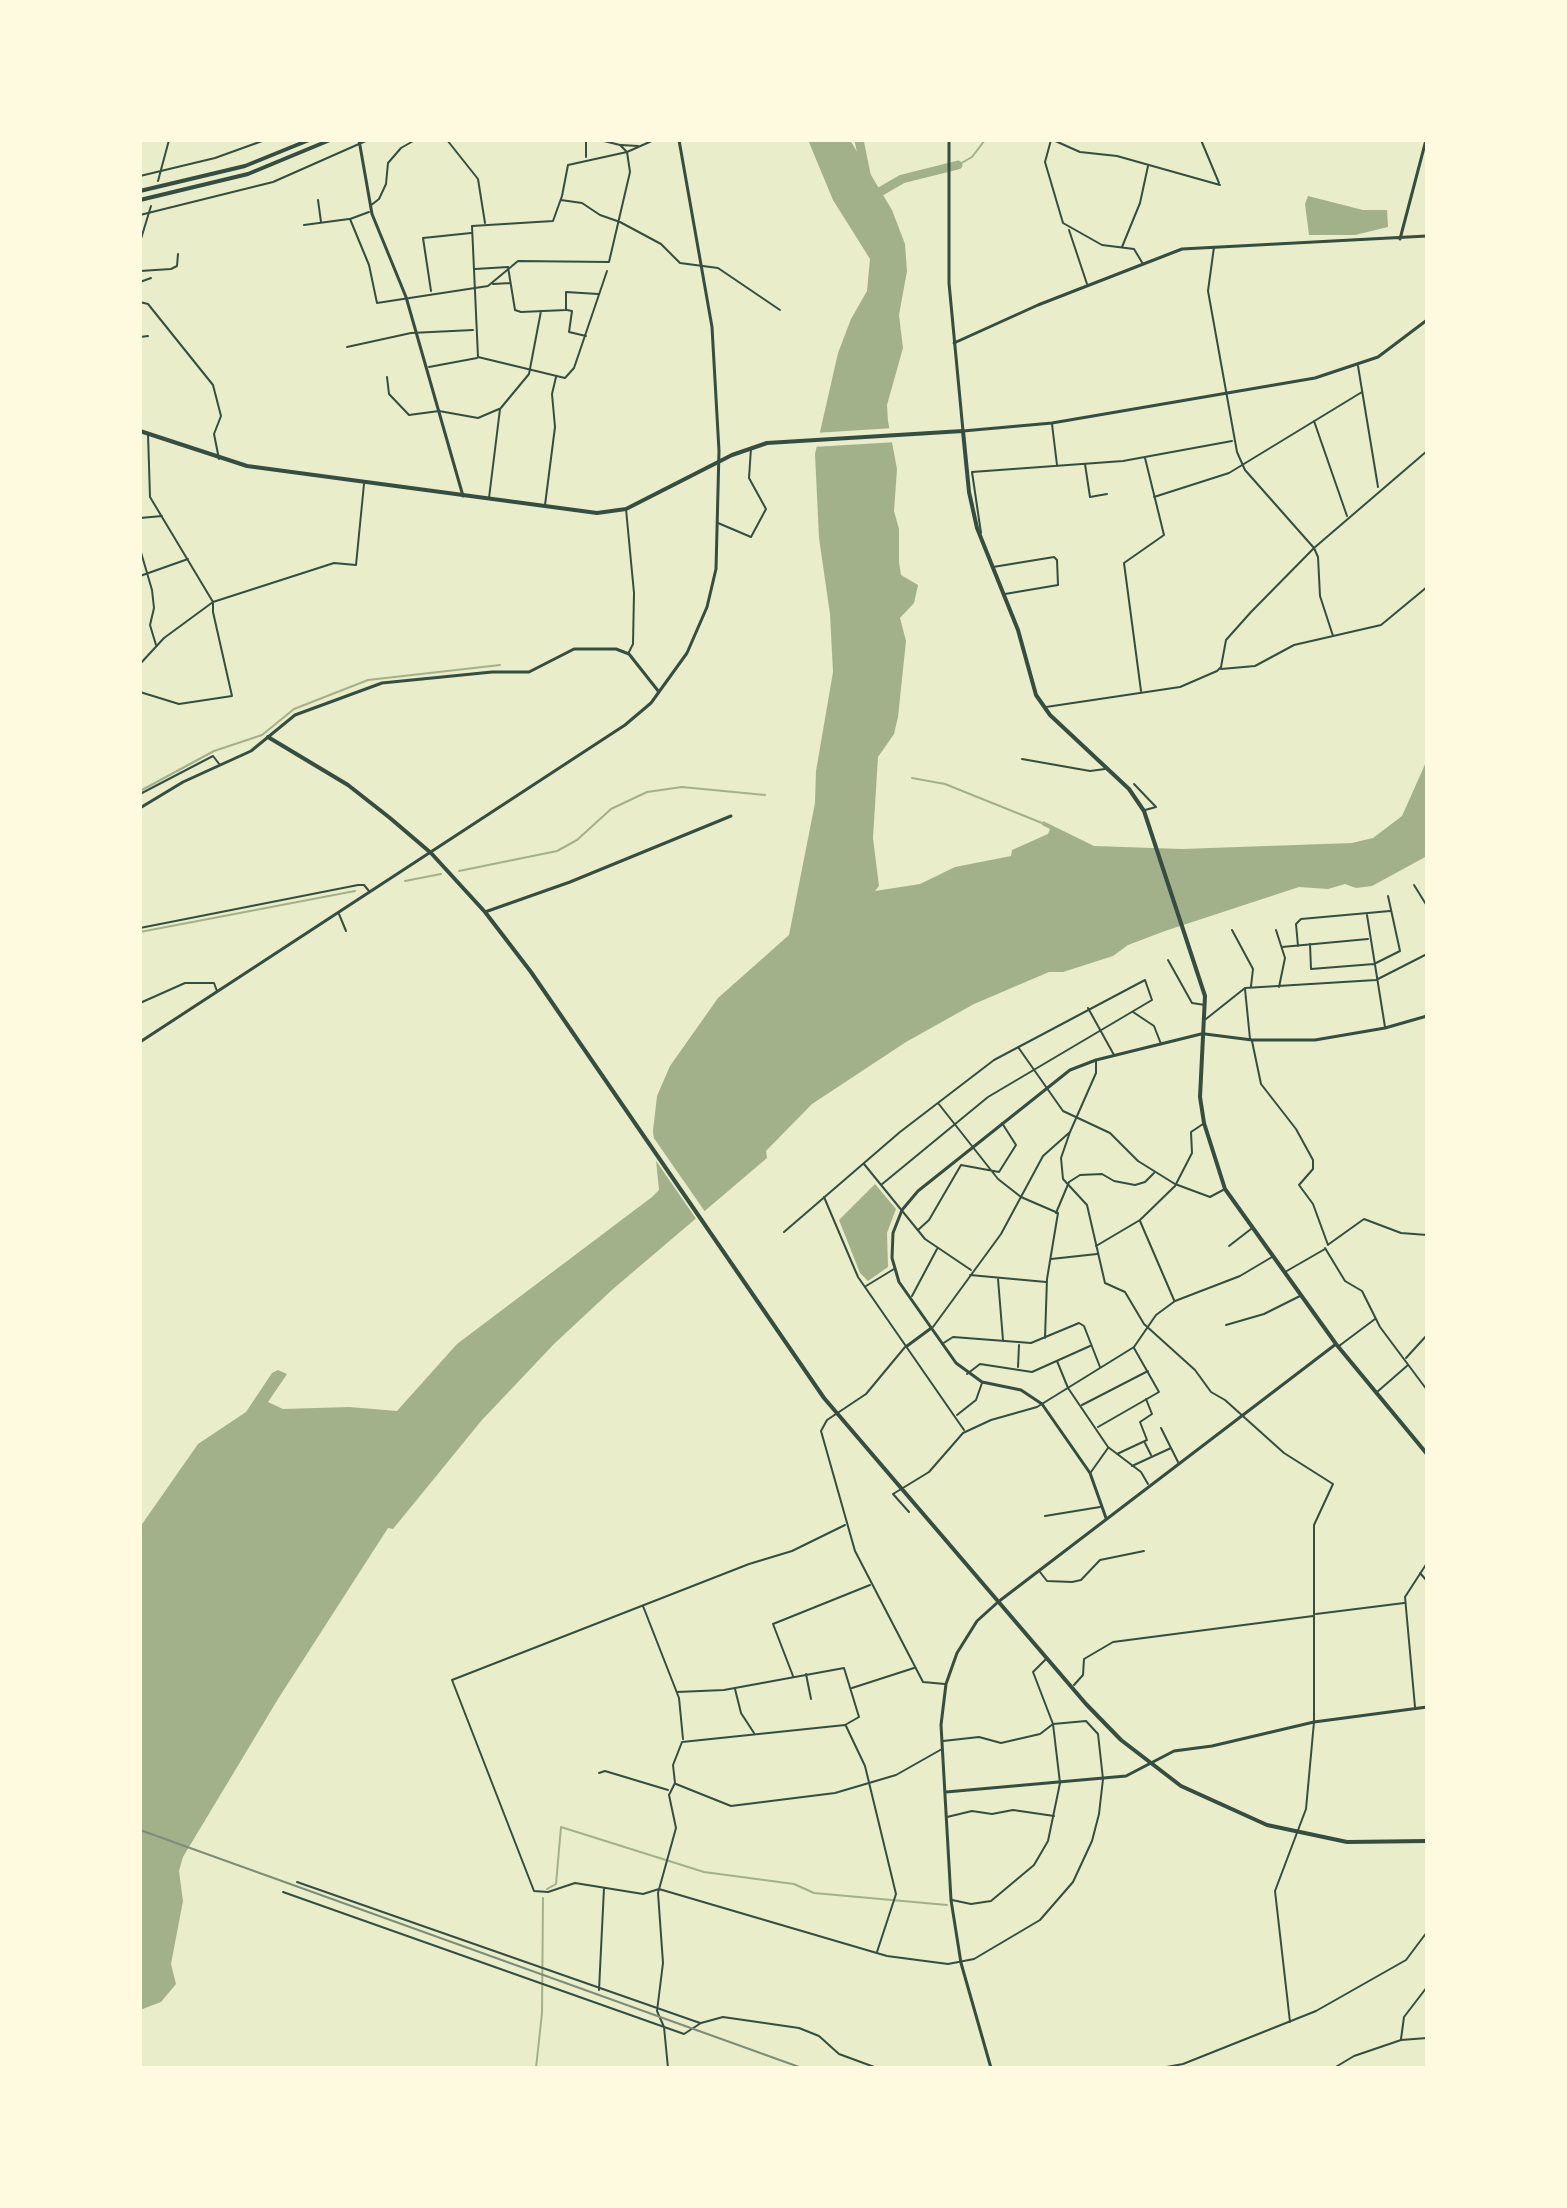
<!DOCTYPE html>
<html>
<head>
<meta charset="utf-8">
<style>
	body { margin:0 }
	#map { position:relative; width:1567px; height:2208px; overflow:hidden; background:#e9edc9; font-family:"Fira Sans",sans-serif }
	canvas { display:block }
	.frame { position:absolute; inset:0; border:142px solid #fefae0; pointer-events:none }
</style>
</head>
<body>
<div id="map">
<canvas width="1567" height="2208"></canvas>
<div class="frame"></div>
</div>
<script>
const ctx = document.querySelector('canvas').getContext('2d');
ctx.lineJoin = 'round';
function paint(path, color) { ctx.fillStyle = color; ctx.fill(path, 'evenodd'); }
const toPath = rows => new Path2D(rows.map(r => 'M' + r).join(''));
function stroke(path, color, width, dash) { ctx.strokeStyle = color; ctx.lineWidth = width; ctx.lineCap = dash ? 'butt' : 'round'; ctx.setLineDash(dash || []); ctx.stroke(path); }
paint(toPath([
	[808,140,850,140,892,210,905,244,907,271,899,315,903,348,887,405,888,421,897,469,894,511,899,529,899,562,901,575,918,585,914,603,900,618,906,641,898,717,894,734,878,757,873,838,879,886,875,891,920,884,955,867,1011,856,1012,850,1048,834,1050,829,1042,825,1043,821,1094,846,1182,849,1352,843,1373,838,1402,816,1427,760,1427,856,1372,886,1356,888,1345,884,1328,889,1299,887,1165,931,1128,945,1113,956,1063,972,1049,972,974,1004,906,1042,812,1104,766,1151,767,1158,613,1289,554,1344,482,1420,393,1529,388,1528,278,1699,183,1857,179,1871,183,1901,171,1964,176,1984,161,2002,140,2010,140,1527,198,1444,246,1412,272,1373,278,1370,287,1374,268,1402,283,1409,349,1407,397,1411,457,1344,652,1197,659,1190,653,1131,657,1096,670,1066,718,998,789,935,815,803,816,771,833,672,830,614,819,538,815,454,838,353,851,319,867,291,870,259,833,200],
	[1308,196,1363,210,1387,210,1388,227,1355,235,1309,235,1305,204],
	[875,1184,896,1209,887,1233,888,1267,868,1281,860,1273,839,1220]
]), '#a3b18a');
paint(toPath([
	[894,428,897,442,813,447,815,433],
	[649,1131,708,1216,699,1223,652,1155]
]), '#e9edc9');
stroke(toPath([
	[958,165,972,157,985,140],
	[912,778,945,784,1042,823],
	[140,791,214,751,262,735,294,709,368,680,500,665],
	[459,871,557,851,577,840,611,809,647,792,682,787,765,795],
	[405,881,441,874],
	[140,932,355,891],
	[547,1889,556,1884,561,1827,704,1872,794,1884,814,1893,947,1905],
	[536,2068,542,2013,543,1898]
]), '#a3b18a', 2);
stroke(toPath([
	[859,140,866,174],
	[871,197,902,179,958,165]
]), '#a3b18a', 9);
stroke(toPath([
	[447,140,478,179,485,223],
	[1051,140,1045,162,1063,223,1102,245,1134,249,1143,264],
	[1053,140,1080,152,1117,156,1220,185],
	[1201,140,1219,183],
	[621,145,638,146],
	[586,157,586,140],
	[140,176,215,158,265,140],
	[158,181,169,140],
	[318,200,321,222],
	[561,200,582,203,600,215,620,222,661,244,680,263,718,268,780,310],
	[370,206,379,199,386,184,388,163,401,148,415,140],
	[369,212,350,219,369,265,377,303,488,286,518,261,609,262,630,172,627,152,620,145,600,140],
	[140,215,273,182,368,140],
	[304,225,349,219],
	[1069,230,1087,284],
	[140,242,151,206],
	[1122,247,1140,203,1148,166],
	[1214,247,1208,291,1237,452,1245,470,1314,548,1318,557,1320,596,1333,636],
	[475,269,508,267,515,310,521,312,566,310,566,292,598,294],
	[140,271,171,269,177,266,178,254],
	[607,271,574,368,565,378,478,357,472,226,553,221,562,196,568,165,627,152,654,140],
	[140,282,151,278],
	[493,284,510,283],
	[431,291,423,238,471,233],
	[140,302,148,304,213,385,221,416,214,434,219,459],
	[567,310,572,311,569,332,586,336],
	[140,337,148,336],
	[347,347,411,333,473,330],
	[1358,366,1378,487],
	[429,367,477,358],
	[387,377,389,394,409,415,439,411,478,418,499,409],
	[1314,421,1347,516],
	[1052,424,1057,465],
	[1085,464,1090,497,1107,494],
	[1154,497,1229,473,1362,392],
	[489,498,500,409,529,374,541,311],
	[545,505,555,427,552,394,556,377],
	[626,509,634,593,633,644,629,652],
	[140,518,162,516],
	[718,523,751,537,766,509,749,478,751,448],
	[981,533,972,472,1123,461,1232,441],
	[140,549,152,590,154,608,150,625,156,645],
	[993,567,1054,557,1057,560,1058,585,1005,594],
	[140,576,188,559],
	[140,664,164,638,213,602,334,563,356,565,364,484],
	[1221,669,1255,666,1294,645,1381,625,1427,587],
	[1141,691,1124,563,1164,535,1145,458],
	[140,692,179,704,232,696,213,612,213,602,150,497,148,434],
	[1046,707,1180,687,1217,671,1221,667,1226,640,1251,612,1314,548,1427,451],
	[1022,759,1090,771,1105,769],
	[1134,784,1156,807,1145,810],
	[140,794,213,756,220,765],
	[1414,885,1427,906],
	[339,914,346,931],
	[1367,915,1385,1027],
	[140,928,358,885,364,885,369,891],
	[1232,930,1253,969,1251,986],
	[1276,930,1285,958,1279,987],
	[1310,944,1311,969,1374,964,1400,951,1388,896],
	[1298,946,1296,924,1301,919,1390,911],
	[1282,947,1368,939],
	[1168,960,1192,1003,1205,1005],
	[1245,989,1250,1039],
	[140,1003,185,983,214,983,217,991],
	[1088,1008,1114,1055],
	[1133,1012,1154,1026,1161,1044],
	[1206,1019,1245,988,1376,980,1427,954],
	[1252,1041,1261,1084,1296,1129,1313,1160,1313,1169,1299,1185,1313,1204,1328,1245],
	[1018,1047,1063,1111,1110,1133,1138,1161,1175,1184,1210,1197,1223,1190],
	[938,1103,998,1179,1021,1197,1058,1213,1047,1279,1045,1338],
	[1070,1132,1061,1158,1063,1179,1087,1205,1105,1283,1125,1292,1144,1324,1195,1370,1211,1392,1225,1400,1284,1453,1333,1484,1314,1525,1314,1722,1306,1809,1275,1891,1290,2022],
	[864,1164,925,1239,971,1270],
	[824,1197,858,1277,964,1430],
	[1056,1213,1069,1182,1080,1175,1102,1174,1114,1181,1135,1185,1145,1182,1154,1173],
	[1140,1221,1174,1300],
	[918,1230,929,1220,961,1165,999,1172,1016,1145,1002,1123],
	[784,1232,900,1132,994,1060,1145,980,1152,1000,988,1097,881,1185],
	[1329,1244,1364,1219,1401,1233,1427,1235],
	[1096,1246,1140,1220,1175,1186,1192,1153,1191,1132,1203,1124],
	[1229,1246,1251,1229],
	[1325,1248,1345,1281,1362,1291,1380,1327,1427,1390],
	[1051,1259,1097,1254],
	[1285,1272,1325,1249],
	[970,1275,1046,1282],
	[998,1279,1003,1340],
	[866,1286,894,1269],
	[912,1296,937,1249],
	[1226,1325,1264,1314,1300,1296],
	[933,1327,1001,1234,1043,1156,1070,1132,1096,1073,1096,1061],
	[942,1344,953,1337,1031,1343,1079,1323,1084,1326,1100,1367],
	[1339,1346,1375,1319],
	[905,1347,866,1394,827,1420,821,1431,855,1551,923,1682,945,1684],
	[1406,1358,1427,1335],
	[1057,1361,1068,1388,1108,1447,1141,1472,1148,1484],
	[1018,1367,1019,1345],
	[967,1374,980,1364,1032,1372,1090,1346],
	[1377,1392,1408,1365],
	[1082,1405,1148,1371],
	[957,1415,976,1400,982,1383],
	[1098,1427,1159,1392,1134,1348],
	[1161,1428,1178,1462],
	[1145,1443,1151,1455],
	[1117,1454,1147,1440,1140,1422,1152,1414,1146,1399],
	[1132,1466,1171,1448],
	[1091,1472,1108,1448],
	[909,1512,893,1494,929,1472,963,1433,991,1420,1037,1407,1134,1347,1156,1315,1175,1301,1240,1276,1272,1257],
	[1045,1516,1100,1507],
	[845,1525,792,1551,749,1564,452,1680,534,1891,548,1892,575,1883,643,1894,659,1889,887,1956,948,1964,974,1959,1040,1920,1073,1882,1092,1841,1099,1814,1103,1779,1098,1734,1086,1721,1053,1724,1040,1734,1001,1743,979,1737,943,1741],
	[1040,1572,1047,1581,1072,1582,1081,1580,1100,1560,1144,1551],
	[1420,1573,1427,1581],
	[643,1606,679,1698,683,1739],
	[1316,1614,1404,1603],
	[806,1674,811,1699],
	[793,1676,773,1624,870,1585],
	[1074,1685,1083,1675,1084,1659,1113,1642,1313,1616],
	[852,1688,914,1668],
	[735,1689,741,1713,754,1733],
	[1415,1707,1405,1597,1427,1563],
	[846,1726,865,1766,896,1894,877,1952],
	[599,1773,605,1771,668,1790],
	[676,1784,731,1806,835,1793,896,1775,942,1749],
	[947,1817,972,1811,992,1814,1013,1810,1054,1816],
	[297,1882,700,2023],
	[283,1892,684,2034,701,2023,723,2017,799,2028,819,2036,839,2054,877,2068],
	[952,1900,971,1904,991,1901,1034,1865,1048,1841,1060,1783,1053,1724,1033,1672,1046,1659],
	[599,1990,604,1888],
	[1401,2039,1404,2017,1427,1987],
	[668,2068,664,2027,657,2011,663,1963,658,1893,676,1828,669,1795,675,1783,673,1765,682,1742,845,1725,859,1717,844,1668,724,1690,677,1692],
	[1161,2068,1183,2064,1316,2011,1406,1960,1427,1932],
	[1334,2068,1354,2056,1401,2040,1427,2038]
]), '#344e41', 2);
stroke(toPath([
	[359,140,372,214,406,297,463,496],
	[1400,239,1426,140],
	[954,343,1038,305,1182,249,1427,236],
	[140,808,183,782,251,751,295,715,382,683,492,672,529,672,574,649,616,649,629,654,659,692],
	[485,912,570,882,731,816],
	[140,1042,625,725,651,703,687,653,707,607,716,569,719,451,712,327,679,140],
	[907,1346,930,1329],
	[1106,1518,1090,1473,1042,1404,1021,1390,982,1382,956,1363,899,1282,892,1258,893,1233,902,1210,918,1191,1070,1070,1096,1060,1201,1034],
	[946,1792,1126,1776,1174,1751,1212,1746,1314,1722,1427,1707]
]), '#344e41', 3);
stroke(toPath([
	[949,140,949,283,963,431,1052,423,1315,378,1378,357,1427,320],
	[1205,1034,1252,1040,1315,1040,1385,1028,1427,1016],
	[991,2068,961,1963,951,1900,941,1725,946,1684,957,1653,977,1621,998,1602,1336,1344]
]), '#344e41', 3);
stroke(toPath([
	[140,431,247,466,597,513,626,509,732,455,767,443,963,431,969,492,977,528,1018,630,1036,695,1050,715,1129,789,1144,811,1205,996,1200,1097,1204,1123,1225,1189,1336,1344,1427,1454],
	[268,737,348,785,390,818,431,853,485,912,531,972,824,1398,1086,1704,1121,1740,1181,1786,1267,1825,1347,1842,1427,1841]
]), '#344e41', 4);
stroke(toPath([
	[140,191,245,166,309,140],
	[140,200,248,174,330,140]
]), '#344e41', 4);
stroke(toPath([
	[140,1830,802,2068]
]), '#7c8e77', 2);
</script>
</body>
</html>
